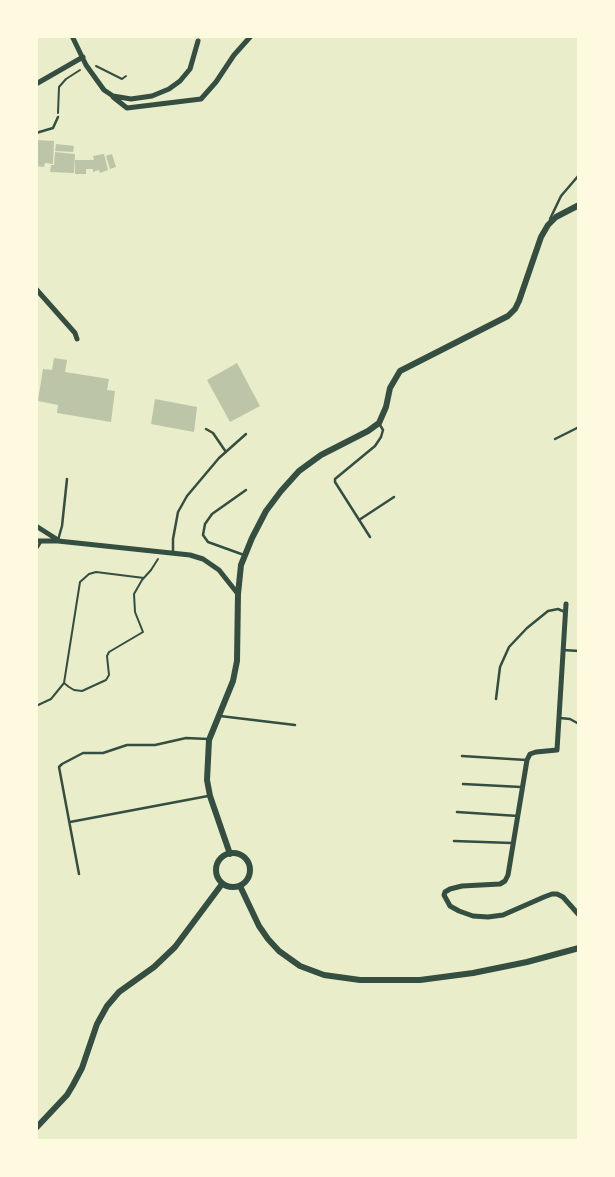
<!DOCTYPE html>
<html>
<head>
<meta charset="utf-8">
<style>
	body { margin:0 }
	#map { position:relative; width:615px; height:1177px; overflow:hidden; background:#e9edc9; font-family:"Zilla Slab",serif }
	canvas { display:block }
	.frame { position:absolute; inset:0; border:38px solid #fefae0; pointer-events:none }
</style>
</head>
<body>
<div id="map">
<canvas width="615" height="1177"></canvas>
<div class="frame"></div>
</div>
<script>
const ctx = document.querySelector('canvas').getContext('2d');
ctx.lineJoin = 'round';
function paint(path, color) { ctx.fillStyle = color; ctx.fill(path, 'evenodd'); }
const toPath = rows => new Path2D(rows.map(r => 'M' + r).join(''));
function stroke(path, color, width, dash) { ctx.strokeStyle = color; ctx.lineWidth = width; ctx.lineCap = dash ? 'butt' : 'round'; ctx.setLineDash(dash || []); ctx.stroke(path); }
paint(toPath([
	[36,140,54,141,53,164,45,163,44,167,36,166],
	[56,144,74,146,73,152,55,151],
	[55,152,75,154,74,173,50,172,51,165,54,165],
	[104,154,108,170,100,173,99,170,93,172,93,169,86,169,86,174,75,174,75,160,94,160,93,156],
	[112,154,116,167,110,169,106,156],
	[54,358,67,360,65,372,109,379,107,390,115,391,111,422,57,413,58,405,38,401,43,369,52,370],
	[237,363,260,406,230,422,207,380],
	[155,399,197,407,194,432,151,424]
]), '#bcc5a7');
stroke(toPath([
	[96,66,122,79,126,76],
	[58,113,59,87,66,79,80,70],
	[144,578,96,572,89,574,80,582,64,683,69,687,74,690,82,691,106,680,109,675,107,656,109,652,143,632,135,612,134,594,142,580,151,570,158,559],
	[36,706,51,699,64,683],
	[579,1112,579,1116]
]), '#344e41', 2);
stroke(toPath([
	[36,133,53,128,58,117],
	[550,219,561,196,579,175],
	[206,429,213,433,226,452],
	[555,439,579,427],
	[359,520,394,497],
	[370,537,335,482,335,479,375,446,381,437,383,430,380,425],
	[58,540,62,526,67,479],
	[36,550,41,542],
	[173,552,173,539,178,512,187,496,219,458,246,434],
	[244,555,208,542,203,535,205,524,212,514,246,490],
	[563,650,579,651],
	[496,699,500,667,509,647,527,628,548,611,558,609,565,612],
	[220,716,295,725],
	[560,718,570,719,579,724],
	[462,756,526,760],
	[463,784,521,787],
	[457,812,518,816],
	[70,822,208,796],
	[454,841,512,843],
	[79,874,59,767,62,764,83,753,103,753,127,745,155,745,186,738,208,739]
]), '#344e41', 2.5);
stroke(toPath([
	[72,36,86,65,104,90,113,96,131,99,152,96,169,89,180,81,190,69,198,41],
	[36,84,83,57],
	[113,97,127,108,201,99,216,82,234,55,251,36],
	[36,289,75,333,77,339],
	[36,526,58,540],
	[36,541,58,541,190,555,203,559,219,570,238,594],
	[566,604,557,750,536,752,530,754,527,760,508,875,505,881,500,884,462,886,450,889,445,892,444,895,450,906,459,911,473,916,488,917,503,915,544,897,552,894,557,894,563,897,579,915]
]), '#344e41', 5);
stroke(toPath([
	'216 870a17 17 0 1 1 34 0a17 17 0 1 1-34 0Z',
	[230,854,210,796,207,780,209,740,233,681,237,661,238,594,241,565,252,538,266,511,281,491,299,471,321,455,368,431,379,423,386,407,390,388,400,371,508,316,515,309,519,301,541,237,548,225,556,217,579,205],
	[240,886,259,926,268,939,279,951,300,966,324,975,360,980,420,980,473,973,527,962,579,948],
	[36,1128,67,1095,73,1085,82,1068,97,1024,107,1006,119,992,154,967,175,947,222,884]
]), '#344e41', 6);
</script>
</body>
</html>
